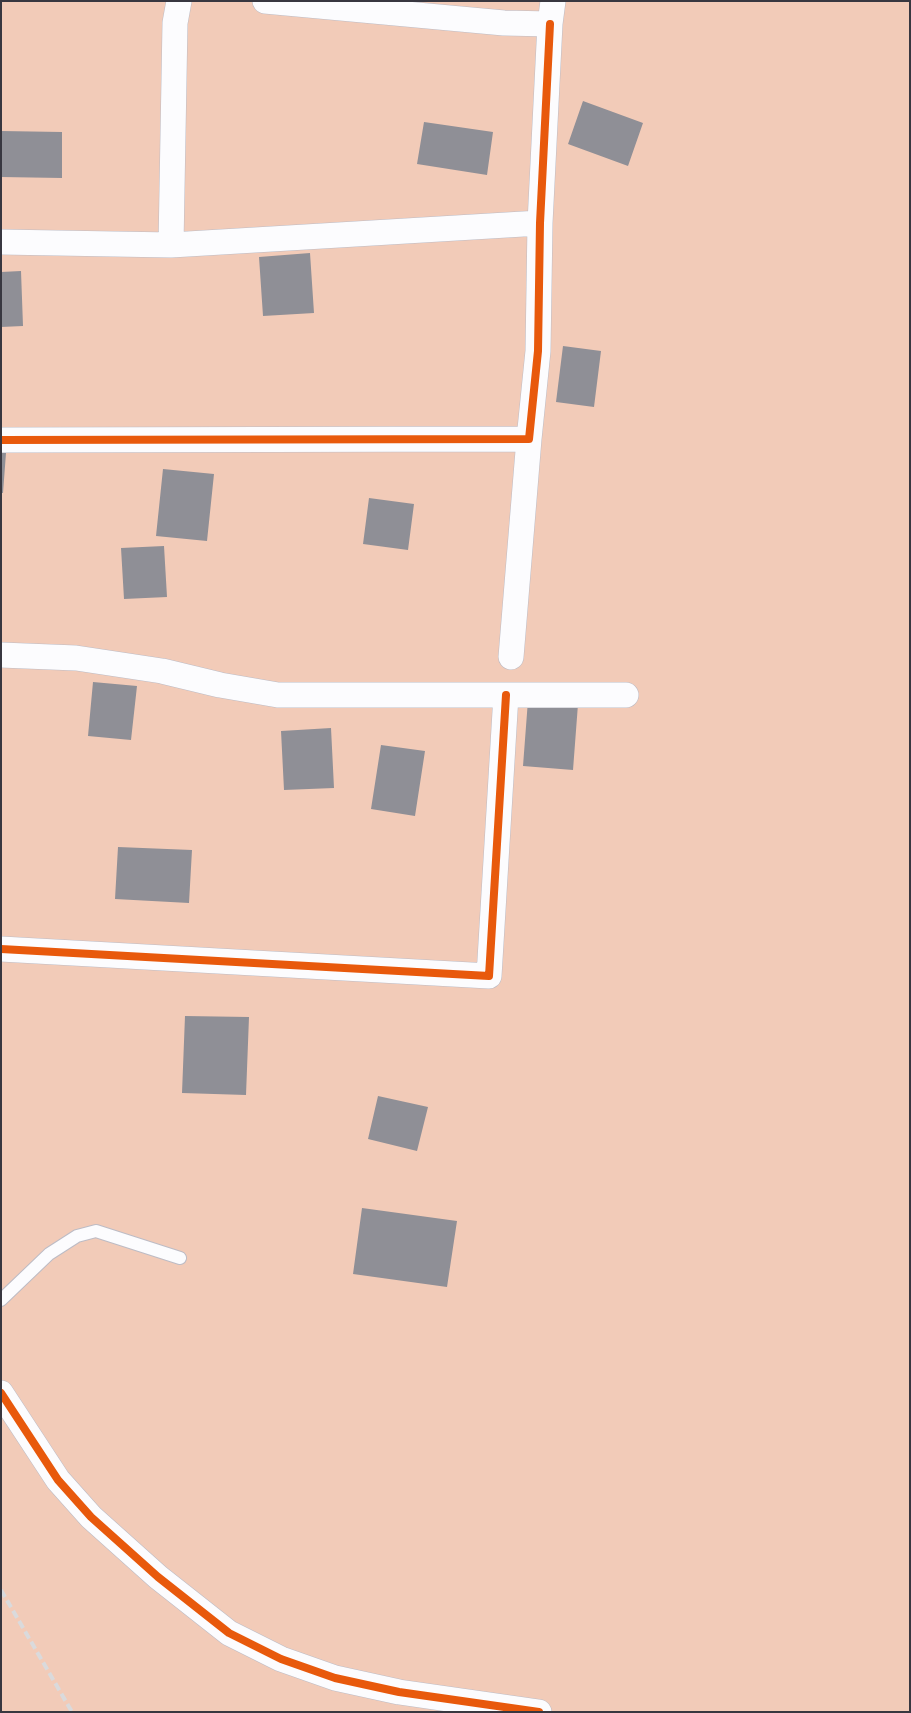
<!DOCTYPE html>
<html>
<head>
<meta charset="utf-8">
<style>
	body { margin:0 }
	#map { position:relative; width:911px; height:1713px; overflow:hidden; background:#eeeef8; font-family:"Crimson Pro",serif }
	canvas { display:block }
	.frame { position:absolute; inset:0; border:2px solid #383740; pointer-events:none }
</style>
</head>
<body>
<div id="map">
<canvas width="911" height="1713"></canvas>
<div class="frame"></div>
</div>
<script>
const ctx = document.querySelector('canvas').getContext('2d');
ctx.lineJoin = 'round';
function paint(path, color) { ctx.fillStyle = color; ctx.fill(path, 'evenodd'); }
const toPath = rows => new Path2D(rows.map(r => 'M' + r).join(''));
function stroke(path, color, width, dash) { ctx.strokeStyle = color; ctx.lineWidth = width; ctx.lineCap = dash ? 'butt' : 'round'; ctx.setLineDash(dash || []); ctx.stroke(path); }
paint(toPath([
	[1,1,910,1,910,1712,1,1712]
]), '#f2cbb8');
paint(toPath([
	[583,101,643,123,628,166,568,144],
	[424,122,493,132,487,175,417,164],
	[1,131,62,132,62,178,1,177],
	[310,253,314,313,263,316,259,257],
	[21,271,23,326,1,327,1,272],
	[563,346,601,351,594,407,556,402],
	[1,453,6,453,3,493,1,493],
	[163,469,214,474,207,541,156,536],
	[369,498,414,504,408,550,363,544],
	[164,546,167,597,124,599,121,548],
	[93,682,137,686,131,740,88,736],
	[528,700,578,704,573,770,523,766],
	[331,728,334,788,284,790,281,731],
	[381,745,425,751,415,816,371,809],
	[118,847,192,850,189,903,115,899],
	[185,1016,249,1017,246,1095,182,1093],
	[378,1096,428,1107,417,1151,368,1139],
	[362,1208,457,1221,447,1287,353,1274]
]), '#8f8f96');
const service = toPath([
	[1,1300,49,1254,77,1236,96,1231,180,1258]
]);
const minor = toPath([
	[265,1,504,23,550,24,553,1],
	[1,242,171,245,540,223],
	[171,245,175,23,179,1],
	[1,440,529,439,538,351,540,223,550,24],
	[1,655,76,658,162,671,220,685,278,695,626,695],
	[511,657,529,439],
	[1,949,489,976,506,695],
	[1,1393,58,1480,91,1517,158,1577,229,1633,281,1659,335,1678,399,1692,539,1712]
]);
stroke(service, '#bdbcc5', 14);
stroke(minor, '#bdbcc5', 26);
stroke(service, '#fcfcfe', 12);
stroke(minor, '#fcfcfe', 25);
stroke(toPath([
	[1,1590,72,1712]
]), '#dadadc', 4, [8, 4]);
stroke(toPath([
	[1,440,529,439,538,351,540,223,550,24],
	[1,949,489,976,506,695],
	[1,1393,58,1480,91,1517,158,1577,229,1633,281,1659,335,1678,399,1692,539,1712]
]), '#e8590c', 8);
</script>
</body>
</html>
